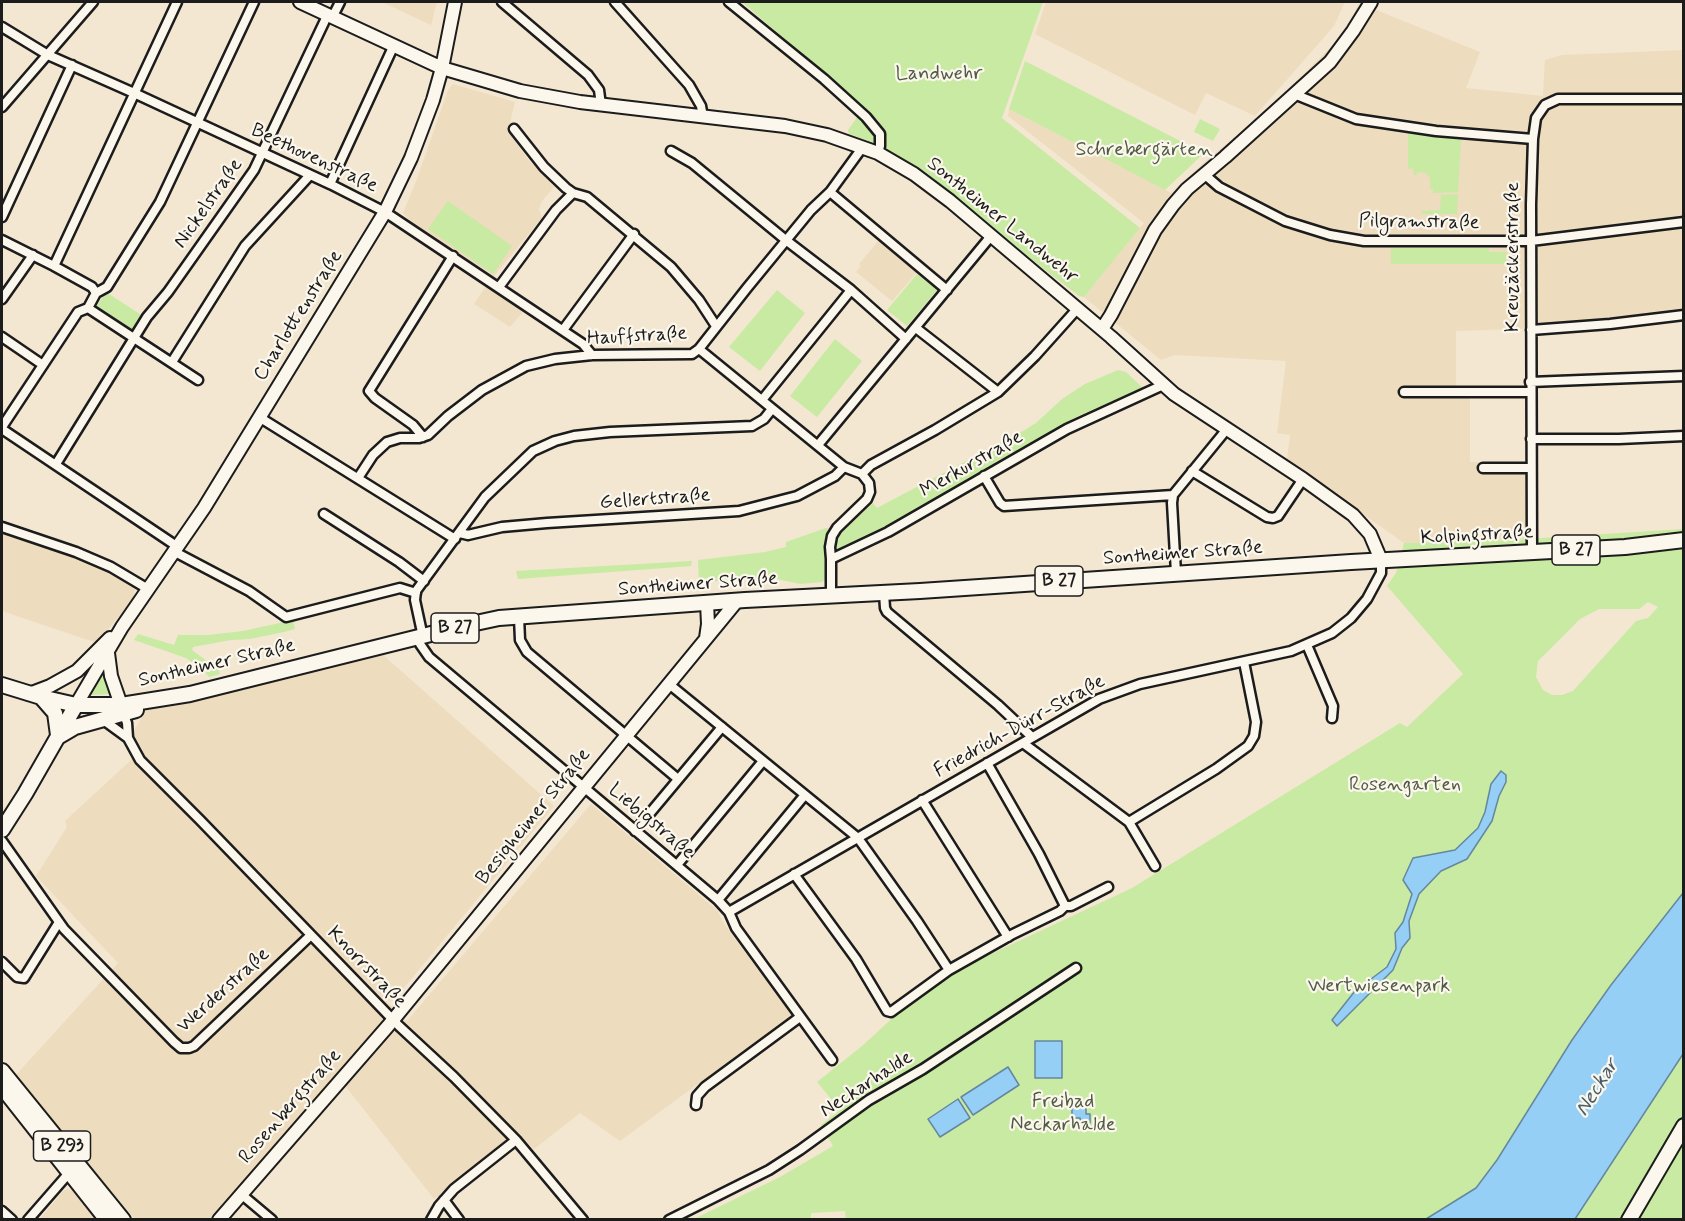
<!DOCTYPE html>
<html>
<head>
<meta charset="utf-8">
<style>
	body { margin:0 }
	#map { position:relative; width:1685px; height:1221px; overflow:hidden; background:#f3e7d1; font-family:Mynerve,sans-serif }
	canvas { display:block }
	.frame { position:absolute; inset:0; border:3px solid #1c1c1c; pointer-events:none }
</style>
</head>
<body>
<div id="map">
<canvas width="1685" height="1221"></canvas>
<div class="frame"></div>
</div>
<script>
const ctx = document.querySelector('canvas').getContext('2d');
ctx.lineJoin = 'round';
function paint(path, color) { ctx.fillStyle = color; ctx.fill(path, 'evenodd'); }
const toPath = rows => new Path2D(rows.map(r => 'M' + r).join(''));
function stroke(path, color, width, dash) { ctx.strokeStyle = color; ctx.lineWidth = width; ctx.lineCap = dash ? 'butt' : 'round'; ctx.setLineDash(dash || []); ctx.stroke(path); }
function write(font, color, halo, rows, align = 'center') {
  ctx.font = font + ' Mynerve,sans-serif'; ctx.lineWidth = 4.5; ctx.setLineDash([]); ctx.textBaseline = 'middle'; ctx.strokeStyle = halo; ctx.fillStyle = color; for (const [text, x, y, turn = 0] of rows) {
    ctx.save(); ctx.translate(x, y); ctx.rotate((+turn || 0) * Math.PI / 180); ctx.textAlign = isNaN(turn) ? turn : align; if (halo) ctx.strokeText(text, 0, 0); ctx.fillText(text, 0, 0); ctx.restore();
  }
}
paint(toPath([
	[382,2,437,2,431,25],
	[1046,2,1345,2,1334,26,1255,116,1206,93,1195,115,1035,34],
	[1359,3,1480,52,1466,88,1543,96,1545,60,1562,55,1683,50,1683,312,1542,328,1456,331,1456,396,1470,396,1470,462,1535,464,1537,537,1495,541,1404,543,1287,460,1290,435,1277,433,1286,361,1175,355,1161,360,1084,297,1144,223,1008,116,1009,109,1171,193,1210,157,1254,123,1334,44,1348,25],
	[453,84,515,102,508,131,527,158,554,187,542,201,539,209,542,218,494,276,414,224,403,213,417,179,448,90],
	[880,239,918,271,892,301,856,272,861,266,859,264],
	[486,286,521,310,522,313,510,327,474,304],
	[2,532,61,552,112,574,135,588,133,599,97,643,2,611],
	[383,655,554,806,393,1001,385,1000,407,1021,591,804,717,910,724,924,792,1015,620,1141,580,1113,534,1149,522,1137,434,1199,343,1083,269,1167,208,1219,135,1219,14,1077,118,963,36,876,67,827,65,821,143,749,131,735,149,706,243,680],
	[68,1189,77,1193,98,1219,39,1220,63,1191]
]), '#eddcbe');
paint(toPath([
	[742,2,1043,2,1002,118,1140,228,1084,297,1079,296,1040,266,938,182,921,169,883,147,877,125,879,121],
	[1025,61,1188,145,1204,153,1165,190,1009,109],
	[858,116,876,134,876,141,874,143,849,134,848,130],
	[1200,119,1220,129,1213,141,1194,132],
	[1408,133,1461,139,1458,192,1433,193,1433,189,1430,189,1430,178,1426,173,1417,172,1417,175,1414,175,1413,168,1408,169],
	[1458,194,1457,214,1422,214,1422,211,1440,210,1441,195],
	[448,201,512,246,493,274,428,229],
	[1391,248,1489,248,1489,252,1506,252,1506,264,1391,264],
	[917,274,937,290,907,326,887,310],
	[777,290,805,313,760,371,729,347],
	[106,292,143,316,133,333,95,309],
	[835,339,862,361,817,417,790,396],
	[1118,370,1126,372,1145,390,1135,395,1133,392,1072,419,1073,423,1020,453,1018,450,995,462,997,465,972,480,970,477,960,483,961,486,929,505,927,502,916,508,917,511,887,525,840,553,835,553,834,547,842,532,873,503,877,508,1023,431,1036,423,1062,399,1085,384],
	[826,528,828,528,825,538,826,578,822,582,800,584,777,579,699,582,698,560,765,552,786,547,786,542],
	[1683,529,1683,893,1611,985,1572,1040,1497,1160,1476,1188,1426,1220,846,1220,845,1211,811,1213,811,1219,692,1220,780,1177,833,1146,821,1125,840,1110,817,1082,862,1046,910,1002,959,969,1132,888,1400,723,1407,727,1463,674,1387,586,1396,573,1404,543,1495,541],
	[1648,602,1658,607,1648,618,1636,621,1573,691,1562,695,1552,695,1543,690,1536,677,1538,661,1580,619,1599,609,1639,609],
	[692,561,691,566,518,579,516,571],
	[293,620,295,629,284,632,250,639,231,640,193,647,192,650,219,670,220,674,209,677,205,672,186,658,134,640,138,634,174,645,178,635,208,635,243,631],
	[106,665,113,694,88,695],
	[1683,1054,1683,1219,1575,1219]
]), '#c8eaa2');
const water = toPath([
	[1501,771,1506,775,1506,782,1499,796,1492,821,1467,859,1441,871,1419,894,1409,921,1410,938,1402,948,1393,970,1337,1026,1332,1020,1355,991,1387,967,1396,949,1395,933,1403,922,1412,894,1403,880,1413,858,1455,850,1478,828,1485,812,1491,784,1501,771],
	[1683,893,1683,1054,1575,1219,1426,1219,1476,1188,1497,1160,1572,1040,1611,985,1683,893],
	[1035,1041,1062,1041,1062,1078,1035,1078,1035,1041],
	[1008,1067,1019,1085,973,1115,961,1097,1008,1067],
	[958,1099,970,1118,940,1137,928,1119,958,1099],
	[1072,1104,1086,1104,1086,1114,1090,1114,1090,1123,1081,1123,1080,1118,1072,1118,1072,1104]
]);
paint(water, '#96cff6');
stroke(water, '#65879f', 1.5);
const street = toPath([
	[502,2,588,75,599,90,601,105],
	[615,2,689,85,701,106,703,117],
	[729,2,824,79,866,117,880,134,880,146,878,153],
	[333,16,340,2],
	[2,27,48,55,134,93,330,184,385,212,583,344,592,355],
	[1294,94,1356,119,1436,131,1533,139],
	[2,107,93,2],
	[514,129,544,167,566,188,573,193,587,197,671,267,699,300,716,326],
	[671,151,692,163,787,241,851,290,906,339],
	[1204,174,1219,187,1285,221,1330,235,1364,241,1531,241,1684,222],
	[330,184,394,45],
	[830,192,947,290],
	[2,217,72,65],
	[2,240,54,266,92,287,96,293],
	[54,266,177,2],
	[499,287,556,210,573,193],
	[96,293,107,287,160,202,254,2],
	[2,299,33,255],
	[88,308,198,380],
	[916,328,998,392],
	[563,330,634,234],
	[1531,330,1610,324,1684,315],
	[2,337,43,365],
	[699,349,844,467,862,474,869,483,870,492,867,499,837,528,832,536,830,547,831,559],
	[172,362,245,246,310,175],
	[1530,382,1684,376],
	[1404,392,1530,392],
	[762,400,851,290],
	[259,417,455,539],
	[2,427,78,312,88,308,96,293],
	[2,429,178,547],
	[423,437,413,425,375,398,369,391,453,256],
	[1531,439,1619,439,1684,436],
	[818,445,991,236],
	[56,464,147,317,168,292,254,170,328,14],
	[1483,468,1531,468],
	[1192,471,1267,517,1273,518,1278,516,1303,479],
	[862,474,871,465,935,430,998,392,1035,356,1078,308],
	[984,476,1000,503,1004,506,1173,495],
	[358,478,373,455,387,442,400,438,419,438,428,435,448,416,482,390,526,366,555,359,592,355,692,354,699,349,747,288,811,210,830,192,862,148],
	[324,514,399,562,424,581],
	[2,527,76,552,111,567,148,589],
	[460,533,468,535,502,527,547,523,739,511,797,496,835,476,844,467],
	[175,552,249,591,286,617,400,588,416,593],
	[1532,553,1531,204,1533,139,1536,118,1545,105,1558,99,1684,99],
	[1176,573,1172,503,1173,495,1227,429],
	[884,593,885,608,887,612,998,705,1032,737],
	[831,596,831,559,888,532,1067,429,1163,385],
	[519,617,520,640,527,652,678,779],
	[423,637,415,600,416,591,485,497,533,451,555,441,574,436,610,432,752,426,764,419,772,409],
	[418,638,420,644,429,657,718,900,729,912,736,928,832,1060],
	[1307,645,1333,706,1332,718],
	[669,684,858,838,917,921,949,970],
	[123,712,127,723,128,738],
	[102,719,128,738,140,760,200,820,399,1026,454,1077,516,1140,583,1220],
	[1023,743,1129,822,1155,866],
	[987,763,1039,854,1065,906],
	[922,800,1008,937],
	[1129,822,1216,769,1248,746,1254,736,1256,722,1244,662],
	[635,831,722,727],
	[2,841,64,929,174,1042,181,1048,189,1048,194,1046,311,935],
	[677,865,763,761],
	[794,874,856,959,887,1011,891,1012,949,970,1011,935,1060,911,1065,906,1071,906,1108,887],
	[718,900,804,796],
	[729,912,1099,699,1140,684,1291,651,1332,633,1351,618,1367,599,1381,573,1381,560],
	[2,962,17,977,24,978,59,922],
	[696,1105,697,1096,705,1087,800,1017],
	[241,1194,272,1220],
	[444,1200,459,1220],
	[2,1211,12,1220],
	[28,1220,69,1173],
	[431,1220,439,1206,454,1189,516,1140],
	[669,1220,769,1170,800,1150,869,1100,923,1069,1076,968]
]);
const secondary = toPath([
	[300,2,442,68,520,91,580,102,785,126,827,135,878,153,914,174,950,201,1111,337,1174,394,1303,479,1353,515,1370,534,1381,560],
	[1102,329,1111,315,1155,230,1173,205,1187,189,1225,157,1330,62,1353,31,1371,2],
	[706,638,708,624,707,603],
	[108,653,111,676,121,705],
	[29,694,50,686,77,671,110,638],
	[76,705,122,627,204,508,385,212,411,158,433,100,442,68,455,2],
	[219,1220,388,1026,737,601]
]);
const primary = toPath([
	[2,685,41,697,76,705,121,705,190,694,471,624,499,618,745,600,920,591,1351,562,1625,547,1684,540],
	[41,697,55,713,58,735],
	[58,737,75,727,136,710],
	[2,830,25,794,76,705],
	[2,1071,123,1220],
	[2,1087,107,1220],
	[1629,1220,1684,1126]
]);
stroke(street, '#1c1c1c', 13);
stroke(secondary, '#1c1c1c', 16);
stroke(primary, '#1c1c1c', 18);
stroke(street, '#fbf7ec', 8);
stroke(secondary, '#fbf7ec', 12);
stroke(primary, '#fbf7ec', 14);
for (const [x, y, w] of [
	[1576,550,48],
	[1059,581,48],
	[455,628,48],
	[62,1146,57]
]) { const box = new Path2D(); box.roundRect(x - w / 2, y - 15, w, 30, 4.5); ctx.fillStyle = '#fbf7ec'; ctx.fill(box); stroke(box, '#1c1c1c', 1.5); }
write('bold 18px', '#1c1c1c', null, [
	["B 27",1576,550],
	["B 27",1059,581],
	["B 27",455,628],
	["B 293",62,1146]
]);
write('20px', '#505a44', '#fbf7ec', [
	["Landwehr",939,75],
	["Schrebergärten",1144,151],
	["Rosengarten",1405,786],
	["Wertwiesenpark",1379,987],
	["Freibad",1063,1103],
	["Neckarhalde",1063,1126]
]);
write('20px', '#1c1c1c', '#fbf7ec', [
	["Beethovenstraße",314,159,25],
	["Nickelstraße",209,204,-55],
	["Sontheimer Landwehr",1002,221,39],
	["Pilgramstraße",1419,223,1],
	["Kreuzäckerstraße",1514,257,-90],
	["Charlottenstraße",299,316,-58],
	["Hauffstraße",637,337,-3],
	["Merkurstraße",972,465,-30],
	["Gellertstraße",655,500,-4],
	["Kolpingstraße",1477,536,-3],
	["Sontheimer Straße",1183,554,-4],
	["Sontheimer Straße",698,585,-4],
	["Sontheimer Straße",217,664,-13],
	["Friedrich-Dürr-Straße",1020,727,-29],
	["Besigheimer Straße",534,817,-51],
	["Liebigstraße",651,822,40],
	["Knorrstraße",366,968,46],
	["Werderstraße",224,991,-42],
	["Neckarhalde",867,1085,-33],
	["Rosenbergstraße",291,1107,-49]
]);
write('italic 21px', '#475b68', '#fbf7ec', [
	["Neckar",1598,1088,-58]
]);
</script>
</body>
</html>
